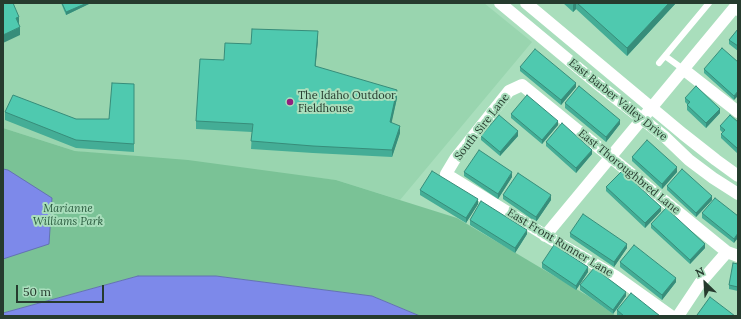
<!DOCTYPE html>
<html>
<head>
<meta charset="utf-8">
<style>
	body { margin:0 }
	#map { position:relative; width:741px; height:319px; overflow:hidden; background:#a9debc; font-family:Lora,serif }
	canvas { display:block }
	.frame { position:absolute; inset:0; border:4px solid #263b2e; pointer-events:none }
	.north { position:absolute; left:685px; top:263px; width:40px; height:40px; -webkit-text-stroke:3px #a9debc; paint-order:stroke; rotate:335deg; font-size:11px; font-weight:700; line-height:16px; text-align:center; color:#263b2e }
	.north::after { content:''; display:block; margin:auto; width:14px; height:18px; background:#263b2e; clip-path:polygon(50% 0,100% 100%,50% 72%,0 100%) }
	.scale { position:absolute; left:16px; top:285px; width:88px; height:18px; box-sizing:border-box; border:2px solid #263b2e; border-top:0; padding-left:5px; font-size:12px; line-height:14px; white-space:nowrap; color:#263b2e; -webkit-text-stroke:3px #a9debc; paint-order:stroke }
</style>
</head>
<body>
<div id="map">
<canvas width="741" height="319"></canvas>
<div class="frame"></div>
<div class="north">N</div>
<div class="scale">50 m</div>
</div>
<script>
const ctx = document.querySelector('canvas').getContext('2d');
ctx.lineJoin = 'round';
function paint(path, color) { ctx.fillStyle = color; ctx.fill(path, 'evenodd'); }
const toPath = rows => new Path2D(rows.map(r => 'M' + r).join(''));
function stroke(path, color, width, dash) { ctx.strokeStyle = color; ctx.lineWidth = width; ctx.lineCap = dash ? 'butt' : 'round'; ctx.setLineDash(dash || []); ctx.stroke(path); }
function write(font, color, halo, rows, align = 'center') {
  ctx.font = font + ' Lora,serif'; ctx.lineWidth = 4; ctx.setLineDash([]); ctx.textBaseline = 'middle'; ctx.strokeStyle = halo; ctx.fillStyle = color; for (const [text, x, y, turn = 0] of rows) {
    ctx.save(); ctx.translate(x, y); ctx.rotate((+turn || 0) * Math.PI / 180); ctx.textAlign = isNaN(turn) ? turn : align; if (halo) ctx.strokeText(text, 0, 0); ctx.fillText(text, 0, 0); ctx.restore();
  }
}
paint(toPath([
	[3,3,484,3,532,42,400,200,336,180,75,151,3,128]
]), '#99d5af');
paint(toPath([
	[3,128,75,151,188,160,336,180,457,218,588,296,616,316,420,316,372,296,216,276,138,276,3,313]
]), '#7ac296');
const water = toPath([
	[3,169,8,170,52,198,49,244,3,259,3,169],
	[138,276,216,276,372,296,420,316,3,316,3,313,138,276]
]);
paint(water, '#7d89ea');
stroke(water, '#6372b2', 1);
stroke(toPath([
	[665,56,683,69],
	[659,63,709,3]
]), '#fff', 6);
stroke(toPath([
	[500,3,595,82,665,137,689,160,713,178,738,194],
	[526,3,683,134,716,160,738,176],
	[683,69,738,112],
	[545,236,735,7,738,10],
	[671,316,615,276,548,237,446,174,455,159,509,91,522,85,727,252,738,256],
	[678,316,700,283,727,252]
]), '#fff', 12);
paint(toPath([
	[61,3,91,3,66,15],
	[563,3,620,3,621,4,622,3,676,3,627,56,576,9,573,12],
	[738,29,738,51,729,44,729,40],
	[318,39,315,67,397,98,391,123,400,133,392,157,313,153,251,149,252,132,196,129,196,121,224,60,251,44],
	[738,62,734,100,704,73,704,69],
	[520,67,576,87,561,105,520,71],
	[134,84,134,152,76,148,5,120,5,112,76,119,109,119],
	[685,98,720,113,706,128,687,110,687,105,688,105,685,102],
	[565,103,620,124,606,142,565,108],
	[511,114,558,125,542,144,511,118],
	[738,122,738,154,721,138,721,134,723,133,720,130,720,126],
	[481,136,518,136,500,156,481,140],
	[546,142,592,154,576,173,546,146],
	[632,157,677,172,662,189,632,161],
	[464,172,512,177,498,199,464,176],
	[667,186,712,200,696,217,667,190],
	[606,187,661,211,645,228,606,191],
	[420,190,478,204,466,223,420,195],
	[503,195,551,200,536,222,503,199],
	[702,213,738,216,734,243,702,218],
	[470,220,527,234,515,253,470,225],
	[651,224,705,248,690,264,651,228],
	[570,233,627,248,614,267,570,237],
	[620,262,676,282,662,300,620,267],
	[542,263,588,272,576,290,542,268],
	[738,264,738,291,729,289,729,285],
	[580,285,626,296,613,314,580,290],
	[617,310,660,316,619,316,617,315]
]), '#44ad96');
paint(toPath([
	[87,3,91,3,66,15,66,12],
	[574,3,576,3,576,9,573,12,573,5],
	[669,3,676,3,627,56,627,48],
	[19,17,19,25,16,26,16,18],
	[20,27,20,35,3,43,3,35],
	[318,31,318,39,315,74,315,66],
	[576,83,576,87,561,105,561,100],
	[397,90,397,98,390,130,390,122],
	[738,91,738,96,734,100,734,96],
	[720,109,720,113,706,128,706,123],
	[620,120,620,124,606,142,606,137],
	[558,121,558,125,542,144,542,140],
	[400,126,400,133,392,157,392,150],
	[518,131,518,136,500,156,500,152],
	[592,150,592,154,576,173,576,168],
	[677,167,677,172,662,189,662,184],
	[512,172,512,177,498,199,498,194],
	[551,195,551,200,536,222,536,217],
	[712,196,712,200,696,217,696,213],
	[478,199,478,204,466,223,466,218],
	[661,207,661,211,645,228,645,223],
	[527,230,527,234,515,253,515,248],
	[738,233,738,238,734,243,734,239],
	[627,244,627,248,614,267,614,262],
	[705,244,705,248,690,264,690,260],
	[588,267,588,272,576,290,576,286],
	[676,278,676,282,662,300,662,295],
	[626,292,626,296,613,314,613,310]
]), '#378d7a');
const building = toPath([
	[3,3,13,3,19,17,16,18,20,27,3,35,3,3],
	[62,3,87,3,66,12,62,3],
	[577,3,620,3,621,4,622,3,669,3,627,48,577,3],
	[252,29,318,31,315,66,397,90,390,122,400,126,392,150,313,146,251,141,253,124,196,121,200,59,224,60,225,43,251,44,252,29],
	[738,29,738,46,729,40,738,29],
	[722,48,738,62,738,91,734,96,704,69,722,48],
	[535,49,576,83,561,100,520,67,535,49],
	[112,83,134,84,134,144,76,140,5,112,13,95,76,119,109,119,112,83],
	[579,86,620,120,606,137,565,103,579,86],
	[696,86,720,109,706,123,687,105,690,102,685,98,696,86],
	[527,95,558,121,542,140,511,114,527,95],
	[499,115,518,131,500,152,481,136,499,115],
	[730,115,738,122,738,149,721,134,725,130,720,126,730,115],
	[562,123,592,150,576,168,546,142,562,123],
	[647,140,677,167,662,184,632,157,647,140],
	[479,150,512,172,498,194,464,172,479,150],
	[682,169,712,196,696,213,667,186,682,169],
	[432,171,478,199,466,218,420,190,432,171],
	[622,171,661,207,645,223,606,187,622,171],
	[518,173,551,195,536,217,503,195,518,173],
	[715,198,738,216,738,233,734,239,702,213,715,198],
	[481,201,527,230,515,248,470,220,481,201],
	[666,208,705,244,690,260,651,224,666,208],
	[583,214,627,244,614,262,570,233,583,214],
	[554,245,588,267,576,286,542,263,554,245],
	[634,245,676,278,662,295,620,262,634,245],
	[733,263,738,264,738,287,729,285,733,263],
	[594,268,626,292,613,310,580,285,594,268],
	[631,293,660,316,624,316,617,310,631,293],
	[710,297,735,316,697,316,697,315,710,297]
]);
paint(building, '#4fc9af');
stroke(building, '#378d7a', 1);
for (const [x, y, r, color] of [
	[290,102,4,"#921f7e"]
]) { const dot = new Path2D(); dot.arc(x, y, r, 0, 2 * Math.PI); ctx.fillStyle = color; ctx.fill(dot); stroke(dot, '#a9debc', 1.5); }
write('11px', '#263b2e', '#a9debc', [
	["The Idaho Outdoor",298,96],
	["Fieldhouse",298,109]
], 'left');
write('11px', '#263b2e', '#a9debc', [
	["East Barber Valley Drive",618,100,39],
	["South Sire Lane",482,127,-52],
	["East Thoroughbred Lane",629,172,39],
	["East Front Runner Lane",560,243,31]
]);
write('italic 11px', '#2a5a3e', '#a9debc', [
	["Marianne",68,209],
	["Williams Park",68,222]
]);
</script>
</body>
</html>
